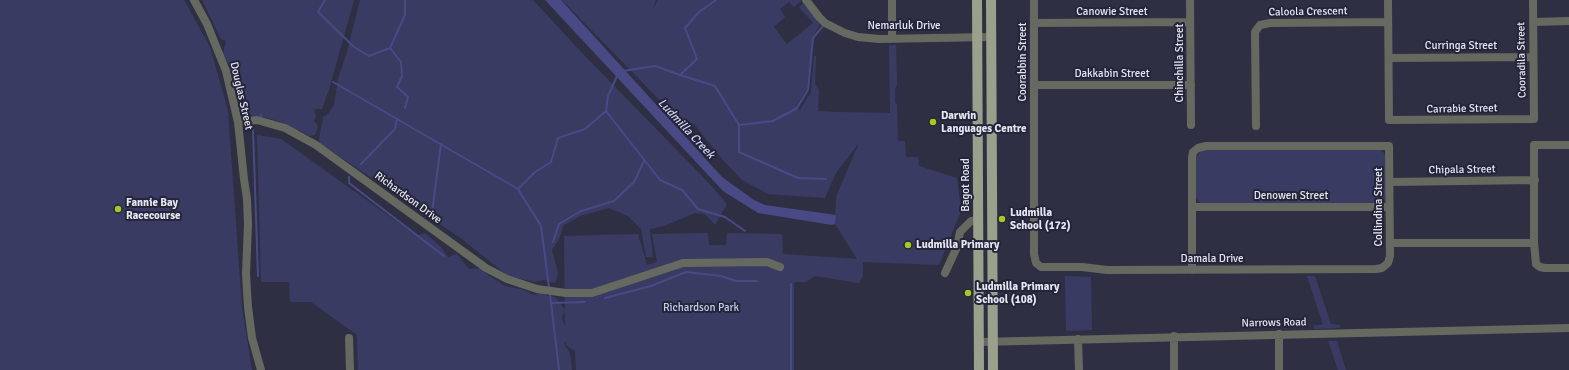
<!DOCTYPE html>
<html>
<head>
<meta charset="utf-8">
<style>
	body { margin:0 }
	canvas { display:block; background:#2e2f43 }
</style>
</head>
<body>
<canvas width="1569" height="370"></canvas>
<script>
const ctx = document.querySelector('canvas').getContext('2d');
ctx.lineJoin = 'round';
function paint(path, color) { ctx.fillStyle = color; ctx.fill(path, 'evenodd'); }
const toPath = rows => new Path2D(rows.map(r => 'M' + r).join(''));
function stroke(path, color, width, dash) { ctx.strokeStyle = color; ctx.lineWidth = width; ctx.lineCap = dash ? 'butt' : 'round'; ctx.setLineDash(dash || []); ctx.stroke(path); }
function write(font, color, halo, rows, align = 'center') {
  ctx.font = font + ' Signika,sans-serif'; ctx.lineWidth = 4; ctx.setLineDash([]); ctx.textBaseline = 'middle'; ctx.strokeStyle = halo; ctx.fillStyle = color; for (const [text, x, y, turn = 0] of rows) {
    ctx.save(); ctx.translate(x, y); ctx.rotate((+turn || 0) * Math.PI / 180); ctx.textAlign = isNaN(turn) ? turn : align; if (halo) ctx.strokeText(text, 0, 0); ctx.fillText(text, 0, 0); ctx.restore();
  }
}
paint(toPath([
	[0,0,184,0,210,47,228,111,242,308,252,370,0,370],
	[202,0,354,0,330,86,322,109,314,109,316,116,314,121,318,126,315,135,309,136,301,131,286,126,281,122,264,117,258,118,249,114,249,111,240,108,238,106,233,82,230,78,228,68,229,65,223,54,226,41,221,39],
	[360,0,533,0,584,55,706,180,727,204,715,225,705,214,695,213,664,226,650,229,653,257,646,257,641,229,628,216,609,208,580,216,564,225,559,239,552,250,558,273,555,283,544,280,535,282,508,276,462,239,320,143,319,139,323,117,328,114,334,105,338,79,347,52],
	[562,0,656,0,653,9,658,0,800,0,801,1,794,7,789,2,780,9,785,17,774,27,787,44,813,23,799,7,803,4,820,24,813,37,807,89,796,107,800,110,811,92,814,56,816,56,815,84,819,90,818,111,837,112,890,113,889,45,896,45,897,85,895,89,895,103,897,104,898,141,905,141,906,157,918,157,919,166,957,178,961,211,939,265,863,262,863,276,859,283,815,276,806,282,794,282,794,370,576,370,575,351,566,345,566,341,564,344,570,353,572,370,358,370,357,335,311,302,290,302,289,282,261,282,257,135,281,139,417,236,425,233,441,247,448,257,457,254,469,269,482,268,488,275,505,286,521,289,534,295,540,293,556,298,565,310,562,318,565,327,564,236,638,234,647,265,657,262,652,234,708,233,709,245,726,245,727,233,782,234,783,254,857,259,835,224,836,197,859,143,836,173,825,198,768,194,742,180,722,159,694,124,682,123],
	[1207,149,1379,149,1384,153,1386,159,1387,197,1383,202,1378,203,1202,204,1196,198,1196,158,1201,151],
	[1065,276,1091,277,1092,330,1066,331],
	[1307,276,1315,276,1331,324,1340,325,1340,328,1314,329,1314,325,1323,325],
	[1328,341,1337,341,1346,370,1338,370]
]), '#3a3b63');
paint(toPath([
	[545,0,561,0,722,177,754,200,765,205,836,215,835,224,832,225,758,213,723,191]
]), '#494986');
stroke(toPath([
	[325,0,318,12,354,47,369,56,390,48,405,15,405,0],
	[390,48,401,62,402,76,397,87,408,97,405,108],
	[623,71,655,66,680,75,697,59,685,28,699,12,716,0],
	[680,75,715,86,739,125,773,121,797,108,808,90,813,38,823,26],
	[333,82,518,189,541,226,549,287],
	[606,111,660,180,682,190,698,209,725,217,745,231],
	[261,116,261,115],
	[739,126,739,152,798,178,826,179],
	[253,129,258,276],
	[361,164,395,129,397,119],
	[349,177,349,183,444,256],
	[518,189,535,172,551,162,558,138,585,129,606,111,608,96,617,76],
	[431,220,441,144],
	[553,242,559,224,581,211,614,201,634,182,644,161],
	[791,284,791,370],
	[550,294,559,370],
	[605,298,651,286,686,272,721,276,736,281,757,281],
	[551,303,585,302]
]), '#494986', 2);
stroke(toPath([
	[194,0,207,24,226,71,238,122,244,179,247,199,248,224,246,274,248,307,252,338,261,370],
	[806,0,819,17,825,23,845,33,858,37,879,39,991,37],
	[892,0,892,38],
	[1034,0,1034,254,1036,263,1041,267,1082,267,1107,270,1376,269,1382,268,1388,263,1390,256,1389,146,1206,146,1198,148,1193,152,1192,158,1192,270],
	[1190,0,1191,125],
	[1388,0,1389,120,1534,119,1533,0],
	[1533,22,1569,21],
	[1034,23,1190,22],
	[1389,58,1533,57],
	[1034,85,1191,85],
	[238,122,257,120,285,128,316,145,486,268,507,279,537,289,566,293,592,293,683,263,767,262,780,267],
	[1256,126,1255,32,1260,25,1270,23,1388,22],
	[1569,145,1534,145,1534,243,1536,264,1540,267,1545,268,1569,268],
	[1390,182,1535,180],
	[1192,207,1389,207],
	[1390,243,1534,243],
	[945,273,957,247,960,232,971,221,978,220],
	[1279,334,1279,370],
	[349,338,350,370],
	[1078,339,1079,370],
	[979,342,1569,328],
	[1174,370,1174,336]
]), '#66695f', 8);
stroke(toPath([
	[977,0,979,370],
	[991,0,993,370]
]), '#99a08b', 10);
for (const [x, y, r, color] of [
	[933,122,4,"#a7c820"],
	[118,209,4,"#a7c820"],
	[1002,219,4,"#a7c820"],
	[908,245,4,"#a7c820"],
	[968,293,4,"#a7c820"]
]) { const dot = new Path2D(); dot.arc(x, y, r, 0, 2 * Math.PI); ctx.fillStyle = color; ctx.fill(dot); stroke(dot, '#242538', 1.5); }
write('11px', '#e4e6f3', '#242538', [
	["Canowie Street",1112,12],
	["Caloola Crescent",1308,12,-1],
	["Nemarluk Drive",904,26],
	["Curringa Street",1461,46],
	["Cooradila Street",1522,60,-91],
	["Coorabbin Street",1023,62,-90],
	["Chinchilla Street",1180,63,-90],
	["Dakkabin Street",1112,74],
	["Douglas Street",241,96,77],
	["Carrabie Street",1462,109,-1],
	["Chipala Street",1462,170,-1],
	["Bagot Road",966,185,-90],
	["Denowen Street",1291,196],
	["Richardson Drive",408,198,36],
	["Collindina Street",1379,207,-90],
	["Damala Drive",1212,259],
	["Narrows Road",1274,323,-1]
]);
write('bold 11px', '#e4e6f3', '#242538', [
	["Darwin",941,116],
	["Languages Centre",941,129],
	["Fannie Bay",126,203],
	["Racecourse",126,216],
	["Ludmilla",1010,213],
	["School (172)",1010,226],
	["Ludmilla Primary",916,245],
	["Ludmilla Primary",976,287],
	["School (108)",976,300]
], 'left');
write('11px', '#c8ccf0', '#242538', [
	["Richardson Park",701,308]
]);
write('italic 12px', '#cccff4', '#242538', [
	["Ludmilla Creek",686,129,47]
]);
</script>
</body>
</html>
